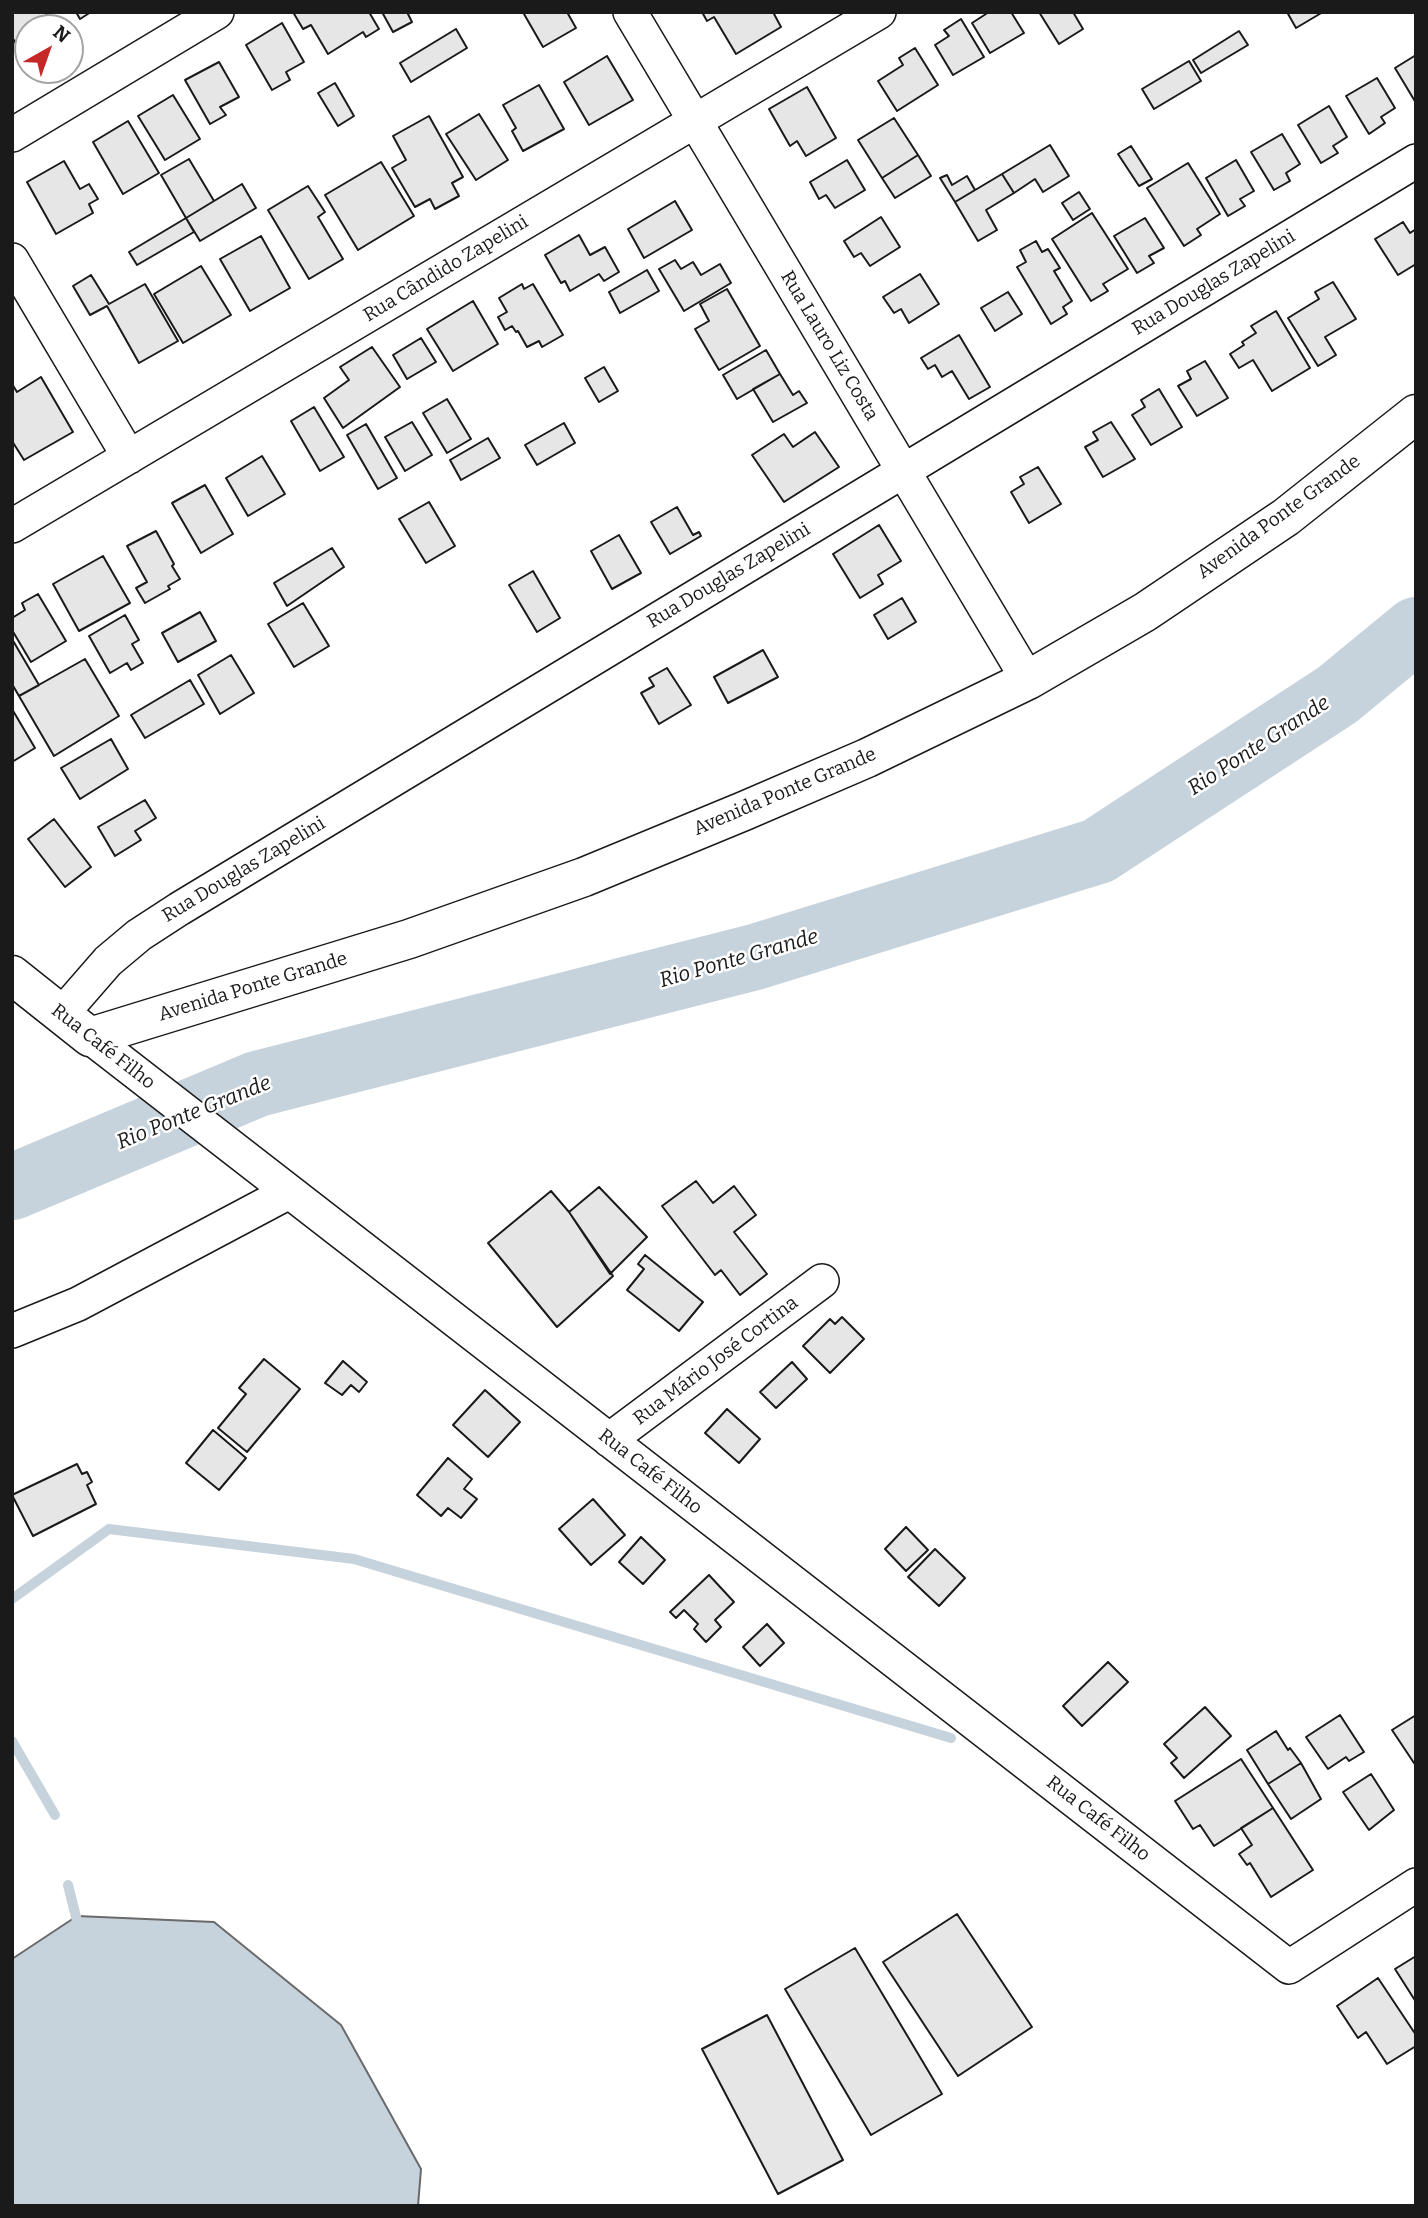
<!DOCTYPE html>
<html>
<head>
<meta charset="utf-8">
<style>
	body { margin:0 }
	#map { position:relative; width:1428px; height:2218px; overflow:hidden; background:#fff; font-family:Bitter,serif }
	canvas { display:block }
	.frame { position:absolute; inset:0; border:14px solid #1a1a1a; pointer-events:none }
	.north { position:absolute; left:14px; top:14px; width:70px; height:70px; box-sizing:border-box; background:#fff; border:2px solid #a3a3a3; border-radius:50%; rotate:40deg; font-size:19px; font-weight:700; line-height:28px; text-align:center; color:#1a1a1a }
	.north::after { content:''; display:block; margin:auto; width:24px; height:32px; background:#c62828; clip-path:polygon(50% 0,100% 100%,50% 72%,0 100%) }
</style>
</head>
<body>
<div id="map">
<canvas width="1428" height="2218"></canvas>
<div class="frame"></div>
<div class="north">N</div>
</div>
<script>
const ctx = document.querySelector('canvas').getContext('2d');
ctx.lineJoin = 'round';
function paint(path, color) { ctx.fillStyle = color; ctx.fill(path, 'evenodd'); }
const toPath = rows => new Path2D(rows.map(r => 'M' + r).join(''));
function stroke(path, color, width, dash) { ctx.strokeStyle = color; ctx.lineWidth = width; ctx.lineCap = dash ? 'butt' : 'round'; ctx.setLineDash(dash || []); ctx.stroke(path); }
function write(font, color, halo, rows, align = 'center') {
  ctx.font = font + ' Bitter,serif'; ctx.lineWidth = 5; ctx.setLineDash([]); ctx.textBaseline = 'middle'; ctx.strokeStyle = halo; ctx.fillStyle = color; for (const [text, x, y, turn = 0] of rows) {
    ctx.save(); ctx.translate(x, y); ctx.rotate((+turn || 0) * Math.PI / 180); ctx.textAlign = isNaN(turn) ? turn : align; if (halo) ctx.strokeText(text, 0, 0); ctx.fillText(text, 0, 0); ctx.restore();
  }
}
const water = toPath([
	[77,1916,214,1922,341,2025,421,2169,418,2206,12,2206,12,1959,77,1916]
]);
paint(water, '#c6d2dc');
stroke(water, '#6a6a6a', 2);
stroke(toPath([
	[12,1599,109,1529,354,1559,951,1738],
	[12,1741,55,1815],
	[68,1885,79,1929]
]), '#c6d2dc', 10);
stroke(toPath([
	[12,1187,257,1084,755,957,1098,851,1337,695,1416,630]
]), '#c6d2dc', 66);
const building = toPath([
	[12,12,45,12,55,28,28,28,28,51,22,54,12,37,12,12],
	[76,12,91,12,80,19,76,12],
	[293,12,369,12,379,29,366,37,363,32,328,54,311,25,303,29,293,12],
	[382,12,407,12,412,22,393,32,382,12],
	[527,12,567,12,576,28,543,47,524,14,527,12],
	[702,12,773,12,781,27,736,54,714,17,707,21,702,12],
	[989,12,1011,12,1024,33,990,53,972,23,989,12],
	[1039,12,1073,12,1083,29,1059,44,1039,12],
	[1287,12,1323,12,1296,28,1287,12],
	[961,19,984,57,953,75,935,45,949,36,944,30,961,19],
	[282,23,304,62,286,72,290,80,272,90,246,45,282,23],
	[456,29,467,48,411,82,400,63,456,29],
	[1239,31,1248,45,1201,73,1193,60,1239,31],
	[915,48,938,85,897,111,878,81,903,65,899,58,915,48],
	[1416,55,1416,103,1395,68,1416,55],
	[607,56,633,100,589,125,564,82,607,56],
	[1189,61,1201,81,1154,109,1142,89,1189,61],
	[219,62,239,97,220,107,226,115,210,124,185,80,219,62],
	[1377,78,1395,108,1381,117,1385,123,1369,134,1346,96,1377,78],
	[335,83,354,116,338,126,318,93,335,83],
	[539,85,564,129,523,151,512,131,516,128,503,105,539,85],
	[807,87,836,138,806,156,797,141,790,146,769,109,807,87],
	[173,95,200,139,165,160,138,116,173,95],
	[1329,106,1347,137,1333,146,1338,153,1321,163,1298,125,1329,106],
	[479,114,508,160,476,180,446,134,479,114],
	[429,116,463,177,452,183,459,196,435,209,430,199,415,207,392,168,406,160,393,136,429,116],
	[894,118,918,155,882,178,858,140,894,118],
	[128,121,159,173,123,194,93,142,128,121],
	[1282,134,1300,164,1286,173,1290,181,1274,190,1251,152,1282,134],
	[1050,145,1069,176,1043,192,1035,179,1014,193,1002,174,1050,145],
	[1131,146,1152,179,1139,186,1118,154,1131,146],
	[918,155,931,176,895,198,882,178,918,155],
	[189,159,214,201,186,218,161,175,189,159],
	[847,160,865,190,835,208,826,195,819,199,810,182,847,160],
	[1236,160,1254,191,1240,199,1245,206,1228,216,1206,178,1236,160],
	[64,161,80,189,89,184,98,199,89,204,93,213,56,234,27,182,64,161],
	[381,162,414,216,358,250,325,195,381,162],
	[1188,163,1220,214,1197,229,1201,235,1184,246,1147,188,1188,163],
	[1002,174,1014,193,986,210,997,230,978,241,955,202,1002,174],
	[947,175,952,185,967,176,975,190,955,202,940,178,947,175],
	[242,184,256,208,200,241,186,218,242,184],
	[308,186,325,212,318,217,343,259,309,279,268,210,308,186],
	[1079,192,1090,209,1073,220,1062,203,1079,192],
	[675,201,692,230,644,258,628,229,675,201],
	[1092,213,1128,269,1103,284,1108,291,1091,301,1052,239,1092,213],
	[881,217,900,247,870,266,861,253,854,257,844,241,881,217],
	[186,218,194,232,137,265,129,252,186,218],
	[1145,218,1164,248,1149,256,1154,263,1137,273,1114,236,1145,218],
	[1403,222,1410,233,1416,229,1416,264,1398,275,1375,239,1403,222],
	[579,235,590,255,605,247,619,272,604,281,599,274,570,291,565,281,561,283,545,255,579,235],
	[261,236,290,288,250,311,220,259,261,236],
	[1036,241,1042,252,1048,249,1060,268,1054,271,1072,301,1063,307,1067,314,1051,324,1017,267,1026,262,1020,250,1036,241],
	[675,260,681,269,693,262,701,275,720,264,731,283,684,311,659,269,675,260],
	[201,266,231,315,183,343,154,294,201,266],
	[647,270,659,291,620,313,609,292,647,270],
	[920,274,939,304,909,323,901,309,894,313,883,297,920,274],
	[91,275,109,304,145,284,178,341,139,363,107,306,90,315,73,286,91,275],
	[1333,282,1356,319,1325,337,1336,355,1318,366,1288,318,1319,299,1315,292,1333,282],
	[522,284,524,289,533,284,563,335,542,347,539,341,527,347,518,331,516,332,512,326,505,330,498,317,507,312,499,298,522,284],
	[727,289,760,346,719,370,695,329,709,321,700,304,727,289],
	[1008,292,1022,314,995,331,981,308,1008,292],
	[473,301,498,344,453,371,427,329,473,301],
	[1276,311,1310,368,1272,391,1253,360,1239,368,1230,354,1244,345,1242,342,1256,333,1251,326,1276,311],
	[959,335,990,387,969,399,952,371,942,377,935,365,928,369,921,358,959,335],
	[421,338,436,362,407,379,393,355,421,338],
	[372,347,400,387,343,428,324,398,349,380,340,367,372,347],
	[766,350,780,374,737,399,723,375,766,350],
	[1205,361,1228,398,1197,416,1178,386,1191,379,1187,371,1205,361],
	[604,367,618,391,599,402,585,378,604,367],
	[780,374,793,395,799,391,807,403,773,422,753,389,780,374],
	[41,377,73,432,24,460,12,441,12,384,17,392,41,377],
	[1159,389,1182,427,1151,445,1132,415,1145,407,1141,400,1159,389],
	[447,399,471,439,447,453,423,413,447,399],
	[314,407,344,457,320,471,291,421,314,407],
	[412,422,432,455,405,471,385,437,412,422],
	[1111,422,1135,459,1103,477,1085,447,1098,440,1093,432,1111,422],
	[564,423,575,443,537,465,525,445,564,423],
	[366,424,397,478,378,489,347,435,366,424],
	[815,432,839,467,784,502,752,455,784,434,793,447,815,432],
	[488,438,500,458,461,480,450,460,488,438],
	[262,456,285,494,248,516,226,478,262,456],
	[1038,467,1061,504,1029,523,1011,492,1024,484,1020,477,1038,467],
	[205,485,233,534,201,553,172,503,205,485],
	[429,502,455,546,426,563,399,519,429,502],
	[677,507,693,535,699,532,701,536,670,554,651,522,677,507],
	[879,525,901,561,878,575,883,584,860,598,833,554,879,525],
	[156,531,174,564,172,566,180,579,168,586,170,589,145,603,136,588,147,582,127,546,156,531],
	[619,535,641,573,612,589,591,551,619,535],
	[332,548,344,567,287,606,274,583,332,548],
	[103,556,130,603,79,631,53,584,103,556],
	[533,571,560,618,537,632,509,585,533,571],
	[38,594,66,641,31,662,12,630,12,618,25,610,22,603,38,594],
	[902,598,916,622,888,639,874,615,902,598],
	[303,603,329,646,294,667,268,624,303,603],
	[200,612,216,641,178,662,162,633,200,612],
	[125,615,139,640,132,644,143,663,131,670,127,663,110,673,89,636,125,615],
	[12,639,39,685,19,696,12,684,12,639],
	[763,650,778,677,728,703,714,677,763,650],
	[231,655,254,693,220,714,198,675,231,655],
	[85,659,119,716,54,756,19,696,85,659],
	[667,668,691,705,659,724,641,693,654,686,649,678,667,668],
	[190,680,204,704,145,738,131,715,190,680],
	[12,709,35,748,12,762,12,709],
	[111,739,128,769,80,799,61,768,111,739],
	[145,800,156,818,135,831,141,840,115,856,98,827,145,800],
	[54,819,91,867,65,887,28,839,54,819],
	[696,1181,713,1203,734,1186,756,1215,734,1232,767,1274,740,1295,721,1270,715,1275,662,1206,696,1181],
	[599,1187,647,1237,610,1274,569,1212,599,1187],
	[551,1191,569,1212,613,1276,557,1327,488,1243,551,1191],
	[645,1255,703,1302,679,1331,627,1290,644,1269,638,1264,645,1255],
	[842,1317,864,1339,830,1373,803,1346,830,1319,835,1324,842,1317],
	[264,1359,300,1389,247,1452,218,1428,246,1394,239,1388,264,1359],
	[343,1361,367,1382,359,1392,351,1385,342,1395,325,1383,343,1361],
	[792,1362,807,1379,776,1408,760,1392,792,1362],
	[485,1390,520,1422,488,1457,453,1425,485,1390],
	[727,1409,760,1439,739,1463,705,1433,727,1409],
	[213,1430,246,1458,219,1490,186,1463,213,1430],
	[448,1458,472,1479,464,1489,477,1499,461,1518,448,1508,441,1516,417,1495,448,1458],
	[77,1464,82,1474,87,1472,92,1482,87,1485,96,1504,33,1536,12,1495,77,1464],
	[593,1499,625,1535,591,1565,559,1529,593,1499],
	[906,1527,928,1550,906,1571,885,1549,906,1527],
	[641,1537,665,1560,643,1584,619,1562,641,1537],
	[935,1549,965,1578,939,1606,908,1577,935,1549],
	[709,1575,734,1602,715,1620,721,1627,706,1642,694,1629,698,1624,684,1610,676,1618,670,1612,709,1575],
	[767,1624,784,1643,760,1666,743,1647,767,1624],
	[1108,1662,1128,1682,1082,1726,1063,1706,1108,1662],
	[1205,1707,1231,1736,1184,1778,1171,1763,1177,1758,1164,1744,1205,1707],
	[1340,1715,1364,1752,1349,1761,1346,1757,1328,1769,1306,1737,1340,1715],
	[1416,1715,1416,1766,1392,1730,1416,1715],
	[1276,1731,1288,1750,1290,1748,1301,1763,1268,1784,1247,1750,1276,1731],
	[1241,1759,1273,1808,1214,1846,1200,1825,1193,1829,1175,1801,1241,1759],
	[1301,1763,1321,1799,1291,1819,1268,1784,1301,1763],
	[1371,1774,1394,1810,1369,1830,1343,1792,1371,1774],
	[1273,1808,1313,1870,1271,1897,1250,1863,1247,1865,1239,1854,1252,1845,1241,1828,1273,1808],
	[957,1914,1032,2027,958,2076,883,1962,957,1914],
	[855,1948,942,2094,871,2135,785,1989,855,1948],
	[1416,1956,1416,2002,1395,1969,1416,1956],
	[1378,1978,1416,2035,1416,2046,1387,2064,1366,2032,1358,2038,1337,2006,1378,1978],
	[767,2015,843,2160,778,2194,702,2049,767,2015]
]);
paint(building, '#e6e6e6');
stroke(building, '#1a1a1a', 2);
const minor = toPath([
	[630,12,1028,680],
	[12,135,217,12],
	[12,260,129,457],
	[12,526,879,12],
	[61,1015,108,961,139,935,179,909,1416,161],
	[90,1037,1289,1967,1416,1885],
	[12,1331,78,1304,289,1192],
	[609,1440,822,1281]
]);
const tertiary = toPath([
	[12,975,90,1037,409,939,584,877,744,811,867,758,1028,680,1145,612,1286,517,1416,414]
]);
stroke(minor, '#1a1a1a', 36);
stroke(tertiary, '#1a1a1a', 41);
stroke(minor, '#fff', 33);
stroke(tertiary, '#fff', 38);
write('19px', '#1a1a1a', '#fff', [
	["Rua Cândido Zapelini",446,269,-31],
	["Rua Douglas Zapelini",1214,283,-31],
	["Rua Lauro Liz Costa",829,346,59],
	["Avenida Ponte Grande",1279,517,-36],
	["Rua Douglas Zapelini",729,576,-31],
	["Avenida Ponte Grande",785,792,-23],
	["Rua Douglas Zapelini",244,870,-31],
	["Avenida Ponte Grande",253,987,-17],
	["Rua Café Filho",103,1047,38],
	["Rua Mário José Cortina",716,1361,-37],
	["Rua Café Filho",650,1472,38],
	["Rua Café Filho",1098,1819,38]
]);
write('italic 21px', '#1a1a1a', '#fff', [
	["Rio Ponte Grande",1259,746,-33],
	["Rio Ponte Grande",739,959,-16],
	["Rio Ponte Grande",194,1113,-22]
]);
</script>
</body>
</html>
